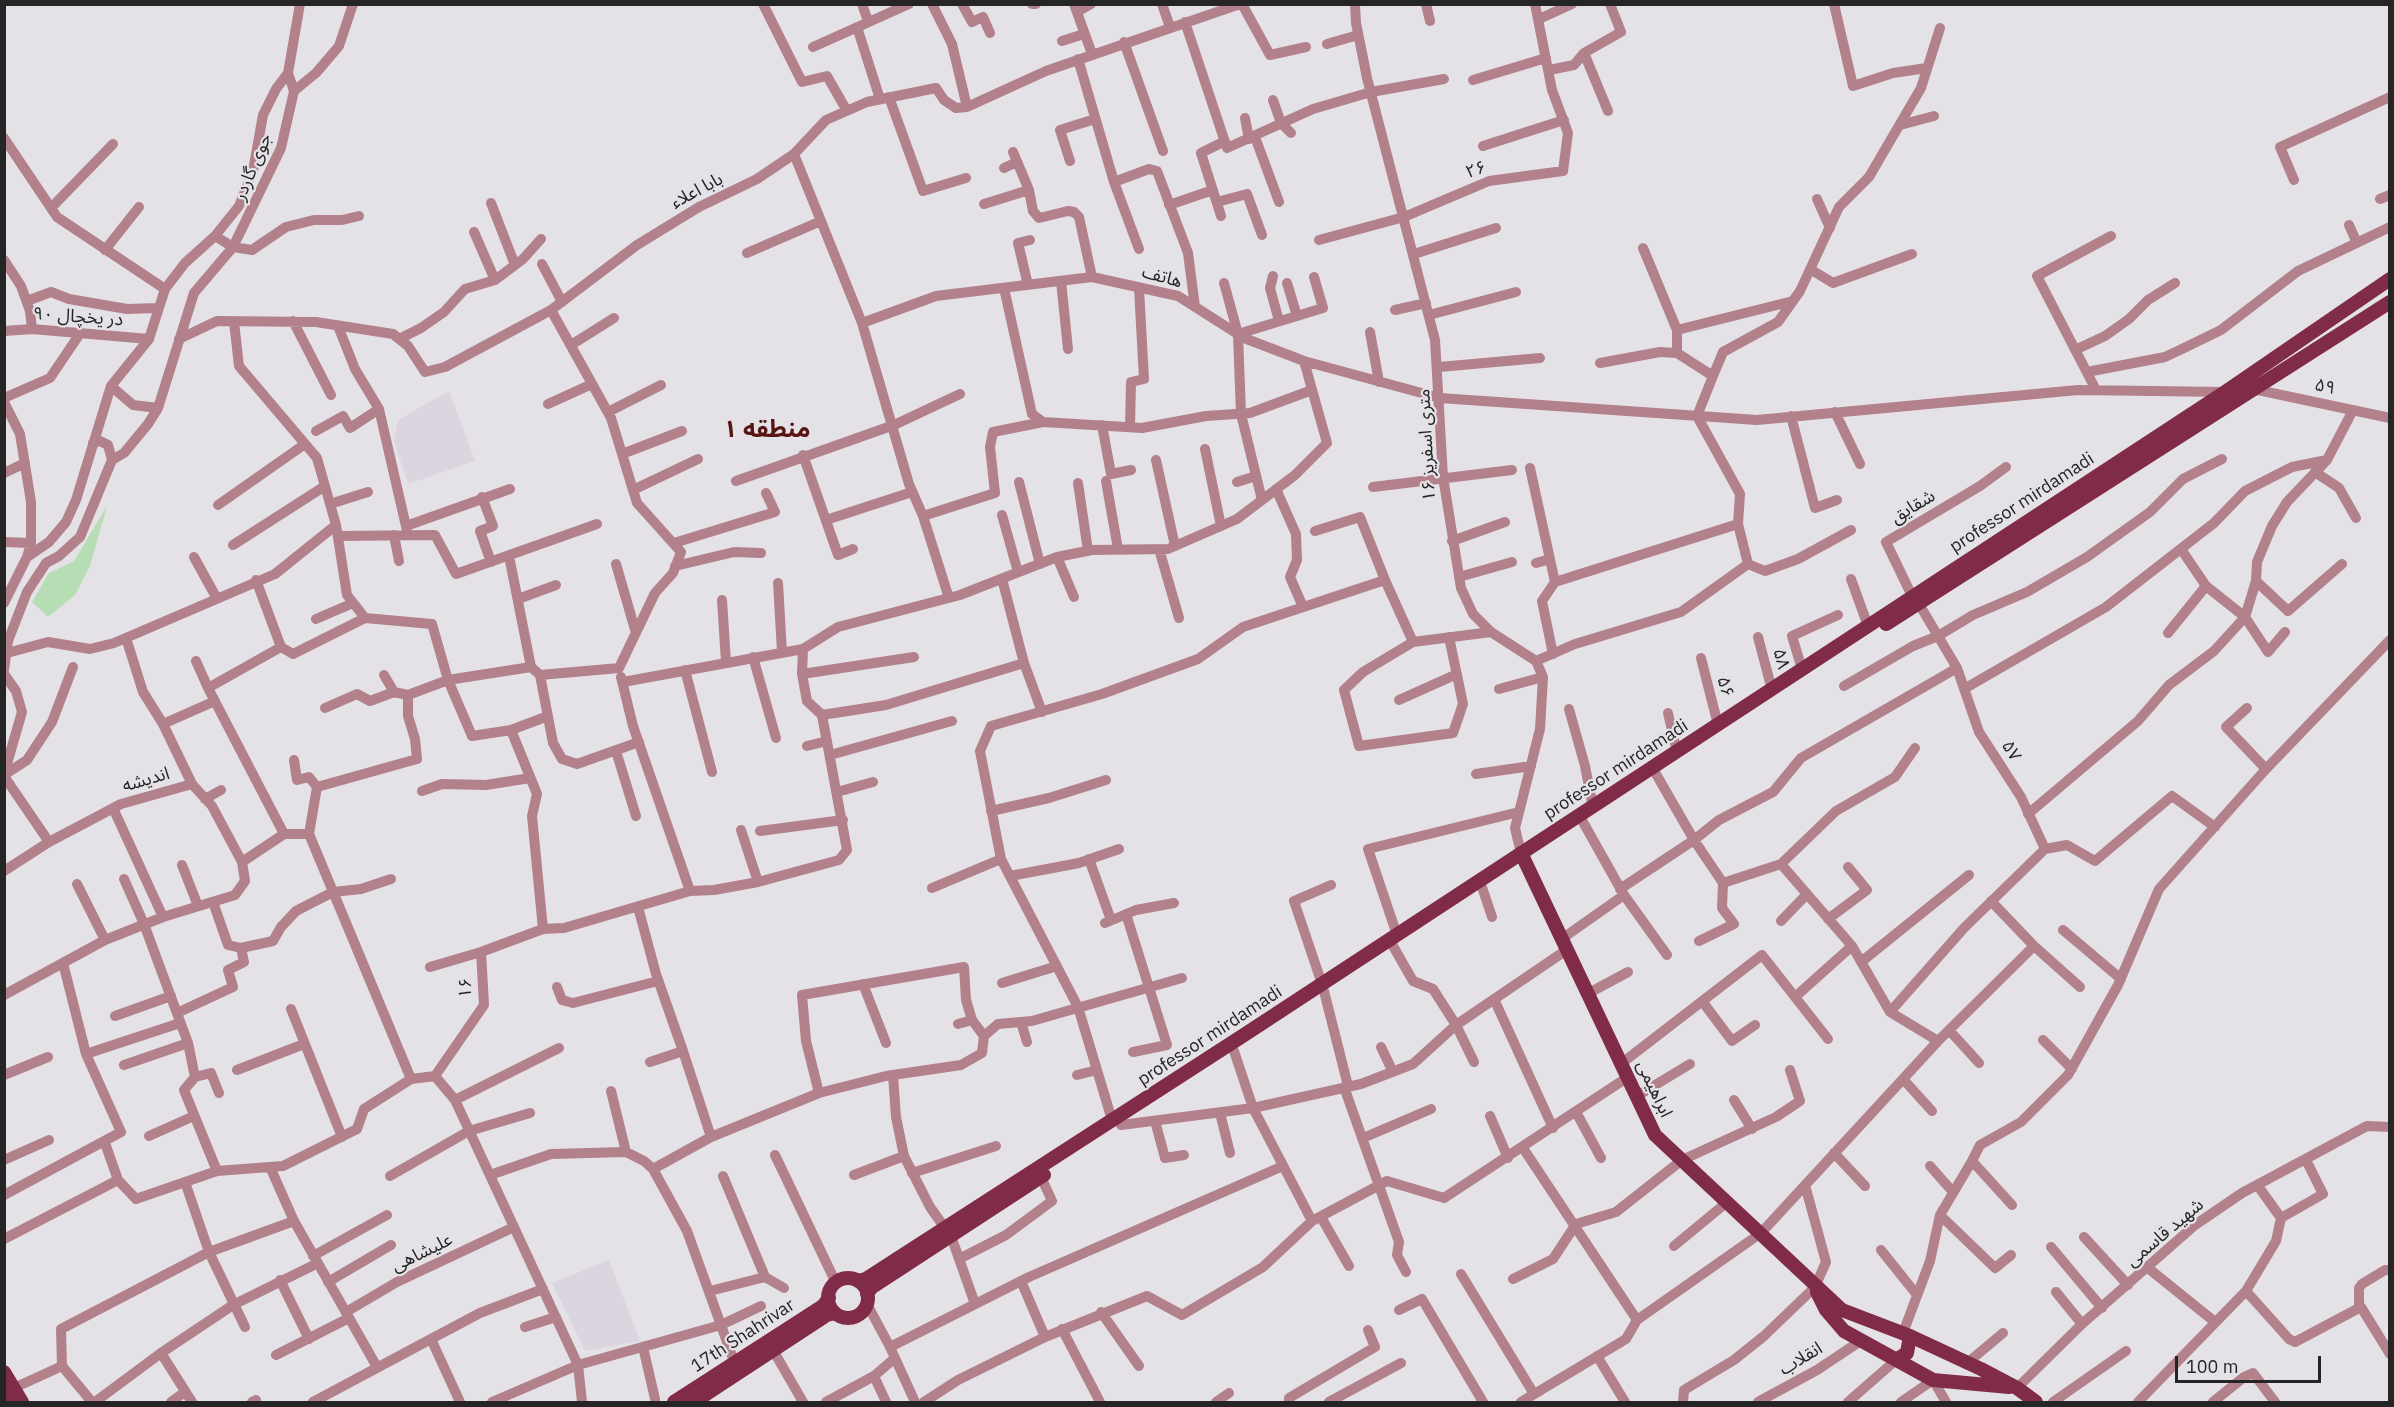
<!DOCTYPE html>
<html>
<head>
<meta charset="utf-8">
<style>
	body { margin:0 }
	#map { position:relative; width:2394px; height:1407px; overflow:hidden; background:#e4e2e6; font-family:"IBM Plex Sans",sans-serif }
	canvas { display:block }
	.frame { position:absolute; inset:0; border:6px solid #252526; pointer-events:none }
	.scale { position:absolute; left:2175px; top:1356px; width:146px; height:27px; box-sizing:border-box; border:3px solid #252526; border-top:0; padding-left:8px; font-size:18px; line-height:21px; white-space:nowrap; color:#252526; -webkit-text-stroke:4px #e4e2e6; paint-order:stroke }
</style>
</head>
<body>
<div id="map">
<canvas width="2394" height="1407"></canvas>
<div class="frame"></div>
<div class="scale">100 m</div>
</div>
<script>
const ctx = document.querySelector('canvas').getContext('2d');
ctx.lineJoin = 'round';
function paint(path, color) { ctx.fillStyle = color; ctx.fill(path, 'evenodd'); }
const toPath = rows => new Path2D(rows.map(r => 'M' + r).join(''));
function stroke(path, color, width, dash) { ctx.strokeStyle = color; ctx.lineWidth = width; ctx.lineCap = dash ? 'butt' : 'round'; ctx.setLineDash(dash || []); ctx.stroke(path); }
function write(font, color, halo, rows, align = 'center') {
  ctx.font = font + ' "IBM Plex Sans","Noto Sans Arabic",sans-serif'; ctx.lineWidth = 4.5; ctx.setLineDash([]); ctx.textBaseline = 'middle'; ctx.strokeStyle = halo; ctx.fillStyle = color; for (const [text, x, y, turn = 0] of rows) {
    ctx.save(); ctx.translate(x, y); ctx.rotate((+turn || 0) * Math.PI / 180); ctx.textAlign = isNaN(turn) ? turn : align; if (halo) ctx.strokeText(text, 0, 0); ctx.fillText(text, 0, 0); ctx.restore();
  }
}
paint(toPath([
	[449,391,475,461,408,484,394,441,398,420],
	[609,1260,640,1341,585,1351,552,1283]
]), '#dbd5e0');
paint(toPath([
	[107,506,90,566,75,595,48,617,32,602,49,573,74,561]
]), '#b7ddb5');
stroke(toPath([
	[763,4,802,82,827,76,847,111],
	[862,4,868,21],
	[932,4,952,44,967,107],
	[962,4,972,22,983,17,990,33],
	[1032,4,1036,4],
	[1074,4,1092,54],
	[1162,4,1170,27],
	[1242,4,1270,55,1306,47],
	[1355,4,1356,23,1367,78,1435,340,1443,477,1461,588,1473,614,1491,632,1536,661,1543,677,1540,729,1515,828,1521,853],
	[1426,4,1430,21],
	[1834,4,1853,86,1893,73,1927,68],
	[1077,12,1091,4],
	[1539,19,1572,4],
	[1185,22,1227,148,1313,109,1371,92,1444,79],
	[857,27,880,99],
	[1062,41,1084,34],
	[1124,42,1163,151],
	[1327,44,1358,35],
	[813,47,909,4],
	[1584,53,1608,111],
	[1078,59,1114,182,1139,249],
	[1549,70,1574,65,1584,53,1621,32,1610,4],
	[1473,80,1546,58],
	[294,91,316,73,339,46,353,4],
	[889,97,923,191,966,178],
	[1273,100,1281,123,1291,133],
	[1245,118,1249,139],
	[1900,125,1934,116],
	[1255,137,1279,202],
	[4,138,57,217,165,289],
	[1483,146,1564,120],
	[1013,152,1029,190,1033,211,1039,218,1068,211,1074,212,1079,217,1092,277],
	[794,154,862,323,909,484,923,516,949,598],
	[1070,161,1060,130,1095,119],
	[1004,168,1017,162],
	[2294,180,2280,147,2390,97],
	[1114,182,1149,169,1157,171,1188,253,1195,307],
	[1817,199,1830,228],
	[2380,199,2390,195],
	[1217,202,1247,194,1262,235],
	[491,203,515,265],
	[984,204,1029,190],
	[1169,205,1213,190],
	[51,208,113,144],
	[1221,216,1201,153,1225,141],
	[2349,225,2357,243],
	[474,232,495,280],
	[215,236,233,247,252,250,286,227,314,220,342,220,359,216],
	[1319,240,1404,217,1489,181,1563,171,1568,133,1552,90,1535,4],
	[1643,248,1677,330,1677,353],
	[105,250,139,207],
	[747,253,821,221],
	[1414,254,1496,228],
	[4,260,21,286,30,311,32,329],
	[542,264,562,302],
	[1810,269,1833,283,1912,254],
	[1273,276,1270,288,1279,321],
	[1061,281,1068,349],
	[1224,283,1238,334,1241,414,1262,500],
	[1287,283,1297,316],
	[1028,285,1018,243,1030,240],
	[1004,288,1032,414,1043,422,1142,428,1206,416,1250,413,1312,390],
	[27,301,51,292,69,299,127,309,158,308],
	[551,310,611,418,637,503,681,552,673,573,655,593,619,668,540,675,531,667,448,680,432,624,365,618,293,654,281,647,208,688,284,834,309,834,411,1079,435,1076,455,1100,578,1365,582,1402],
	[1395,310,1426,303],
	[1429,315,1516,292],
	[293,321,331,395],
	[234,322,239,366,317,458,336,525,347,595,365,618],
	[862,323,936,296,1092,277,1178,296,1244,338,1304,361,1440,398,1757,420,2078,390,2225,392],
	[338,326,355,369,379,409,408,535],
	[1677,330,1793,301],
	[4,331,32,329,149,339],
	[1370,332,1379,382],
	[1238,334,1323,308,1314,277],
	[179,339,217,321,316,322,393,334,408,346,425,372,445,367,551,310,637,245,699,207,757,179,794,154,826,120,867,102,936,88,944,100,956,108,967,107,1046,71,1240,4],
	[399,339,421,328,444,312,465,289,495,280,523,259,541,239],
	[571,345,614,318],
	[2075,350,2105,336,2129,319,2148,300,2175,283],
	[1600,363,1660,352,1677,353,1713,376],
	[1439,367,1540,358],
	[2087,372,2165,357,2184,348,2221,330,2298,271,2390,227],
	[111,386,133,405,158,408],
	[2253,389,2390,418],
	[2096,390,2037,276,2111,236],
	[4,398,50,378,79,335],
	[4,402,20,434,31,502,31,543,27,557],
	[548,404,592,384],
	[608,412,661,385],
	[1835,412,1860,464],
	[1791,416,1815,508,1837,500],
	[1102,425,1111,474,1131,470],
	[1130,427,1131,382,1144,379,1139,288],
	[316,431,343,416,350,428,379,409],
	[93,443,100,441,108,445,112,460],
	[1205,449,1221,526],
	[622,454,682,431],
	[803,455,838,555,853,549],
	[1156,460,1175,546],
	[1530,468,1555,582,1738,524,1748,564,1681,612,1575,644,1536,661],
	[2315,472,2339,488,2356,518],
	[4,473,25,463],
	[736,481,894,425,960,394],
	[1106,481,1118,549],
	[1019,482,1040,564],
	[1237,482,1256,476],
	[1078,483,1088,551],
	[1373,487,1512,470],
	[1276,489,1296,534,1297,560,1290,577,1303,607],
	[633,490,698,459],
	[482,497,493,526,480,531,491,562],
	[330,504,368,492],
	[218,505,305,444],
	[1002,515,1018,572],
	[923,516,995,493,990,447,993,432,1043,422],
	[826,520,912,492],
	[1738,524,1740,494,1697,416,1713,376,1723,352,1778,322,1800,291,1839,207,1869,177,1921,88,1940,28],
	[406,526,510,489],
	[1315,531,1360,517,1385,580],
	[394,535,399,561],
	[338,536,435,535,456,574,597,524],
	[1452,541,1505,522],
	[4,542,31,543],
	[674,543,775,512,766,493],
	[233,545,325,486],
	[1159,549,1179,618],
	[2181,549,2206,586,2245,617,2268,652,2285,632],
	[509,556,531,667],
	[194,557,216,597],
	[1057,557,1074,597],
	[1536,563,1550,559],
	[616,564,636,633],
	[1748,564,1765,571,1798,559,1851,530],
	[675,566,734,552,761,553],
	[1459,577,1512,562],
	[1002,579,1024,663,1042,712],
	[1851,579,1868,626],
	[256,580,281,647],
	[2256,581,2288,611,2342,564],
	[778,583,782,652],
	[1912,596,1886,542,1980,486,2006,467],
	[518,599,556,585],
	[722,600,726,662],
	[4,603,27,557,49,542,66,522,76,500,111,386,149,339,165,289,185,263,215,236,239,206,253,171,263,115,276,89,288,73],
	[1919,604,1957,668,1979,732,2021,797,2045,849],
	[316,619,353,603],
	[2168,633,2206,586],
	[1758,637,1772,690],
	[126,638,143,692,163,724],
	[1413,642,1363,672,1344,690,1359,746,1453,733,1463,704,1449,637],
	[7,653,48,642,90,649,114,643,275,574,336,525],
	[1553,654,1542,601,1555,582],
	[753,657,776,738],
	[1701,658,1718,725],
	[196,661,208,688],
	[1802,669,1792,636,1838,615],
	[4,670,8,641,27,592,46,563,59,556,80,537,112,460,124,453,148,424,158,408,194,293,233,247,281,148,294,91,288,73,300,4],
	[685,670,712,772],
	[4,674,16,691,22,712,4,774],
	[802,674,914,657],
	[384,675,394,692],
	[540,675,553,743,562,759,577,764,639,742],
	[623,682,803,649,838,627,960,595,1057,557,1092,550,1168,549,1237,519,1295,475,1327,443,1304,361],
	[1844,686,1913,646,1938,636,1973,615,2027,592,2087,557,2150,512,2183,479,2222,459],
	[1499,689,1543,677],
	[1964,689,2106,607,2214,523,2245,491,2292,467,2327,460],
	[1399,700,1457,674],
	[325,708,357,694,370,701,394,692,408,695],
	[2247,708,2226,727,2266,769],
	[1569,709,1585,766,1593,807],
	[1668,713,1677,752],
	[822,715,886,705,1024,663],
	[511,730,548,716],
	[807,746,827,741],
	[616,751,636,816],
	[830,755,952,721],
	[294,760,297,780,309,777,317,787],
	[1476,774,1531,766],
	[1656,774,1694,840,1723,883,1781,864,1836,811,1895,777,1915,748],
	[4,775,27,760,52,722,73,667],
	[4,776,49,842],
	[192,784,212,806,242,862,284,834],
	[422,791,442,784,486,785,530,778],
	[837,792,873,782],
	[205,799,221,790],
	[991,811,1049,798,1106,780],
	[2028,814,2138,721,2169,685,2214,651,2245,617,2256,581,2257,562,2272,526,2287,502,2327,460,2353,410],
	[741,830,758,882],
	[760,831,843,820],
	[309,834,317,787,417,759,415,739,408,716,408,695,448,680,472,736,511,730,537,794,532,816,543,929],
	[1089,859,1111,920],
	[1781,864,1852,946,1890,1012,1938,1041],
	[182,865,198,906],
	[4,871,49,842,121,804,192,784,163,724,215,701],
	[1010,876,1079,863,1119,849],
	[124,879,144,924,188,1043,195,1077,184,1090,217,1171],
	[77,884,105,940],
	[1482,887,1492,917],
	[932,888,1001,859],
	[1620,889,1694,840,1719,820,1773,792,1801,758,1957,668],
	[690,891,714,890,758,882,839,860,847,850,822,715,807,701,802,674,803,649],
	[1624,895,1667,955],
	[1991,901,2034,946,2080,987],
	[213,902,228,945,241,948,273,941,281,927,296,911,333,892,361,889,391,879],
	[638,907,656,974,683,1051,650,1062],
	[1126,914,1167,1045,1133,1052],
	[163,917,235,895,245,881,242,862],
	[1828,919,1867,890,1848,867],
	[1781,921,1807,894],
	[1105,923,1136,910,1174,903],
	[2063,930,2121,979],
	[1397,935,1368,849,1519,812],
	[1563,938,1624,895,1583,822],
	[1699,941,1734,924,1722,908,1723,883],
	[1393,946,1413,981,1433,989,1456,1025,1568,949],
	[1861,962,1969,875],
	[430,967,481,952],
	[1002,983,1057,966],
	[863,984,886,1043],
	[1322,984,1294,901,1331,885],
	[557,987,562,1000,573,1003,658,981],
	[1324,991,1348,1086],
	[1589,993,1628,972],
	[4,995,105,940,163,917,113,808],
	[1795,997,1852,946],
	[1494,999,1553,1128],
	[1702,1001,1732,1041,1755,1025],
	[291,1009,342,1137],
	[1890,1012,1964,928,2045,849,2067,845,2095,861,2172,796,2215,827],
	[177,1013,233,987,228,970,244,962,241,948],
	[115,1016,171,996],
	[1021,1022,1027,1042],
	[958,1024,972,1020],
	[1949,1030,1979,1063],
	[2043,1040,2072,1069],
	[1381,1047,1393,1072],
	[683,1051,711,1137],
	[1234,1051,1253,1108,1312,1221],
	[86,1054,180,1023],
	[1622,1063,1762,955,1828,1039],
	[124,1065,188,1043],
	[237,1070,304,1044],
	[4,1075,48,1057],
	[893,1075,896,1117,904,1156,930,1207,945,1228],
	[1077,1075,1097,1070],
	[435,1076,484,1005,481,952,543,929,564,928,690,891,633,726,621,677],
	[195,1077,211,1073,219,1093],
	[1903,1079,1932,1111],
	[1344,1087,1399,1242,1397,1255,1406,1272],
	[611,1091,626,1152],
	[819,1093,806,1041,802,995,964,967,966,1000,972,1020,984,1036],
	[1637,1096,1690,1064],
	[455,1100,559,1048],
	[1734,1100,1752,1129],
	[1576,1112,1601,1158],
	[1220,1113,1230,1153],
	[1490,1116,1508,1158],
	[1112,1120,1078,1007,1001,859,980,751,991,726,1102,694,1198,659,1243,627,1385,580,1413,642,1491,632],
	[1155,1121,1165,1158,1184,1155],
	[1121,1125,1253,1108,1361,1084,1413,1064,1456,1025,1474,1062],
	[149,1136,194,1116],
	[1363,1138,1431,1109],
	[105,1143,118,1180,136,1199,217,1171,283,1166,357,1129,364,1109,411,1079],
	[1523,1148,1637,1320],
	[1834,1153,1865,1186],
	[775,1155,836,1283],
	[4,1160,49,1140],
	[1972,1161,2012,1205],
	[1930,1166,1953,1192],
	[270,1167,294,1221,377,1367],
	[653,1169,711,1137,819,1093,886,1076,961,1065,982,1053,984,1036,998,1024,1032,1021,1182,978],
	[912,1173,996,1146],
	[490,1175,551,1154,626,1152,644,1161,653,1169,687,1231,735,1364],
	[854,1175,904,1156],
	[390,1176,469,1131,530,1113],
	[723,1176,765,1277],
	[4,1195,121,1132,86,1054,63,963],
	[1940,1215,1995,1268,2011,1255],
	[1321,1217,1349,1266],
	[2281,1218,2323,1194,2306,1160],
	[951,1236,975,1304],
	[2084,1237,2128,1285],
	[4,1239,118,1180],
	[1674,1246,1726,1203],
	[2051,1247,2102,1308],
	[1881,1250,1917,1295],
	[313,1256,387,1215],
	[959,1259,1006,1235,1052,1201,1041,1177],
	[2148,1268,2215,1322],
	[1461,1274,1534,1394],
	[1513,1279,1553,1259,1576,1224,1616,1212,1682,1160,1776,1117,1800,1101,1790,1070],
	[280,1280,309,1339],
	[1021,1281,1045,1337],
	[328,1282,391,1245],
	[710,1291,765,1277,784,1288],
	[2246,1291,2289,1339,2295,1342,2361,1307,2390,1354],
	[2056,1292,2082,1324],
	[867,1304,890,1347],
	[2359,1307,2359,1288,2362,1284,2385,1270,2390,1270],
	[1399,1310,1422,1299,1483,1402],
	[346,1312,397,1282,514,1227],
	[1101,1312,1139,1366],
	[245,1327,209,1252,294,1221],
	[525,1327,556,1317],
	[1062,1329,1100,1402],
	[1903,1333,1930,1261,1940,1215,1972,1161,1980,1145,2021,1122,2068,1075,2118,985,2159,889,2266,769,2390,640],
	[431,1339,480,1313,543,1289],
	[643,1347,655,1399],
	[773,1350,803,1402],
	[161,1353,233,1305,318,1263],
	[276,1355,349,1318],
	[1597,1356,1625,1402],
	[1966,1364,2003,1333],
	[62,1366,61,1329,209,1252,185,1182],
	[874,1376,886,1402],
	[14,1388,62,1366,92,1402],
	[2017,1388,2082,1324,2195,1225,2242,1193,2367,1126,2390,1127],
	[95,1402,161,1353,192,1402],
	[171,1402,185,1392],
	[252,1402,256,1400],
	[313,1402,431,1339,460,1402],
	[492,1402,578,1365,721,1325,761,1306],
	[826,1402,874,1376,895,1358],
	[915,1402,890,1347,1029,1277,1283,1166],
	[924,1402,958,1380,1045,1337,1147,1296,1182,1315,1263,1267,1312,1221,1387,1181,1444,1198,1628,1077],
	[1216,1402,1229,1393],
	[1289,1402,1289,1398,1375,1347,1368,1330],
	[1329,1402,1401,1363],
	[1521,1402,1626,1339,1637,1320,1761,1233,1938,1041,2034,946],
	[1683,1402,1684,1390,1734,1360,1764,1336,1815,1287,1826,1262,1805,1185],
	[1758,1402,1817,1370,1859,1342],
	[1848,1402,1896,1360],
	[1901,1402,1933,1380,1946,1402],
	[2053,1402,2126,1351],
	[2138,1402,2246,1291,2276,1241,2281,1218,2258,1186],
	[2213,1402,2244,1377,2253,1373,2275,1402]
]), '#b2818c', 10);
stroke(toPath([
	[1886,624,2390,302],
	[1521,853,1655,1135,1842,1310,1910,1336,1981,1369,2017,1388,2036,1402],
	'828 1298a20 20 0 1 1 40 0a20 20 0 1 1-40 0Z',
	[858,1281,866,1279,1244,1035,2225,392,2390,279],
	[1817,1292,1826,1310,1844,1331,1933,1380,2009,1387],
	[867,1294,871,1288,1044,1175],
	[1896,1360,1907,1353,1910,1336],
	[4,1372,22,1402],
	[4,1394,9,1402],
	[674,1402,823,1306,829,1298],
	[694,1402,827,1315,835,1313]
]), '#802b47', 14);
write('18px', '#252526', '#e4e2e6', [
	["جوی گاردر",253,167,-67],
	["۲۶",1476,170,-19],
	["بابا اعلاء",697,191,-28],
	["هاتف",1162,277,16],
	["در یخچال ۹۰",78,317,4],
	["۵۹",2325,387,13],
	["۱۶ متری اسفریز",1427,445,-93],
	["professor mirdamadi",2022,503,-33],
	["شقایق",1913,507,-31],
	["۵۸",1781,659,75],
	["۵۶",1725,687,75],
	["۵۷",2011,751,58],
	["professor mirdamadi",1616,770,-33],
	["اندیشه",146,780,-16],
	["۱۶",466,988,-90],
	["professor mirdamadi",1210,1036,-33],
	["ابراهیمی",1654,1089,65],
	["شهید قاسمی",2165,1233,-40],
	["علیشاهی",422,1253,-26],
	["17th Shahrivar",743,1336,-33],
	["انقلاب",1801,1359,-31]
]);
write('bold 24px', '#591512', '#e4e2e6', [
	["منطقه ۱",767,430]
]);
</script>
</body>
</html>
